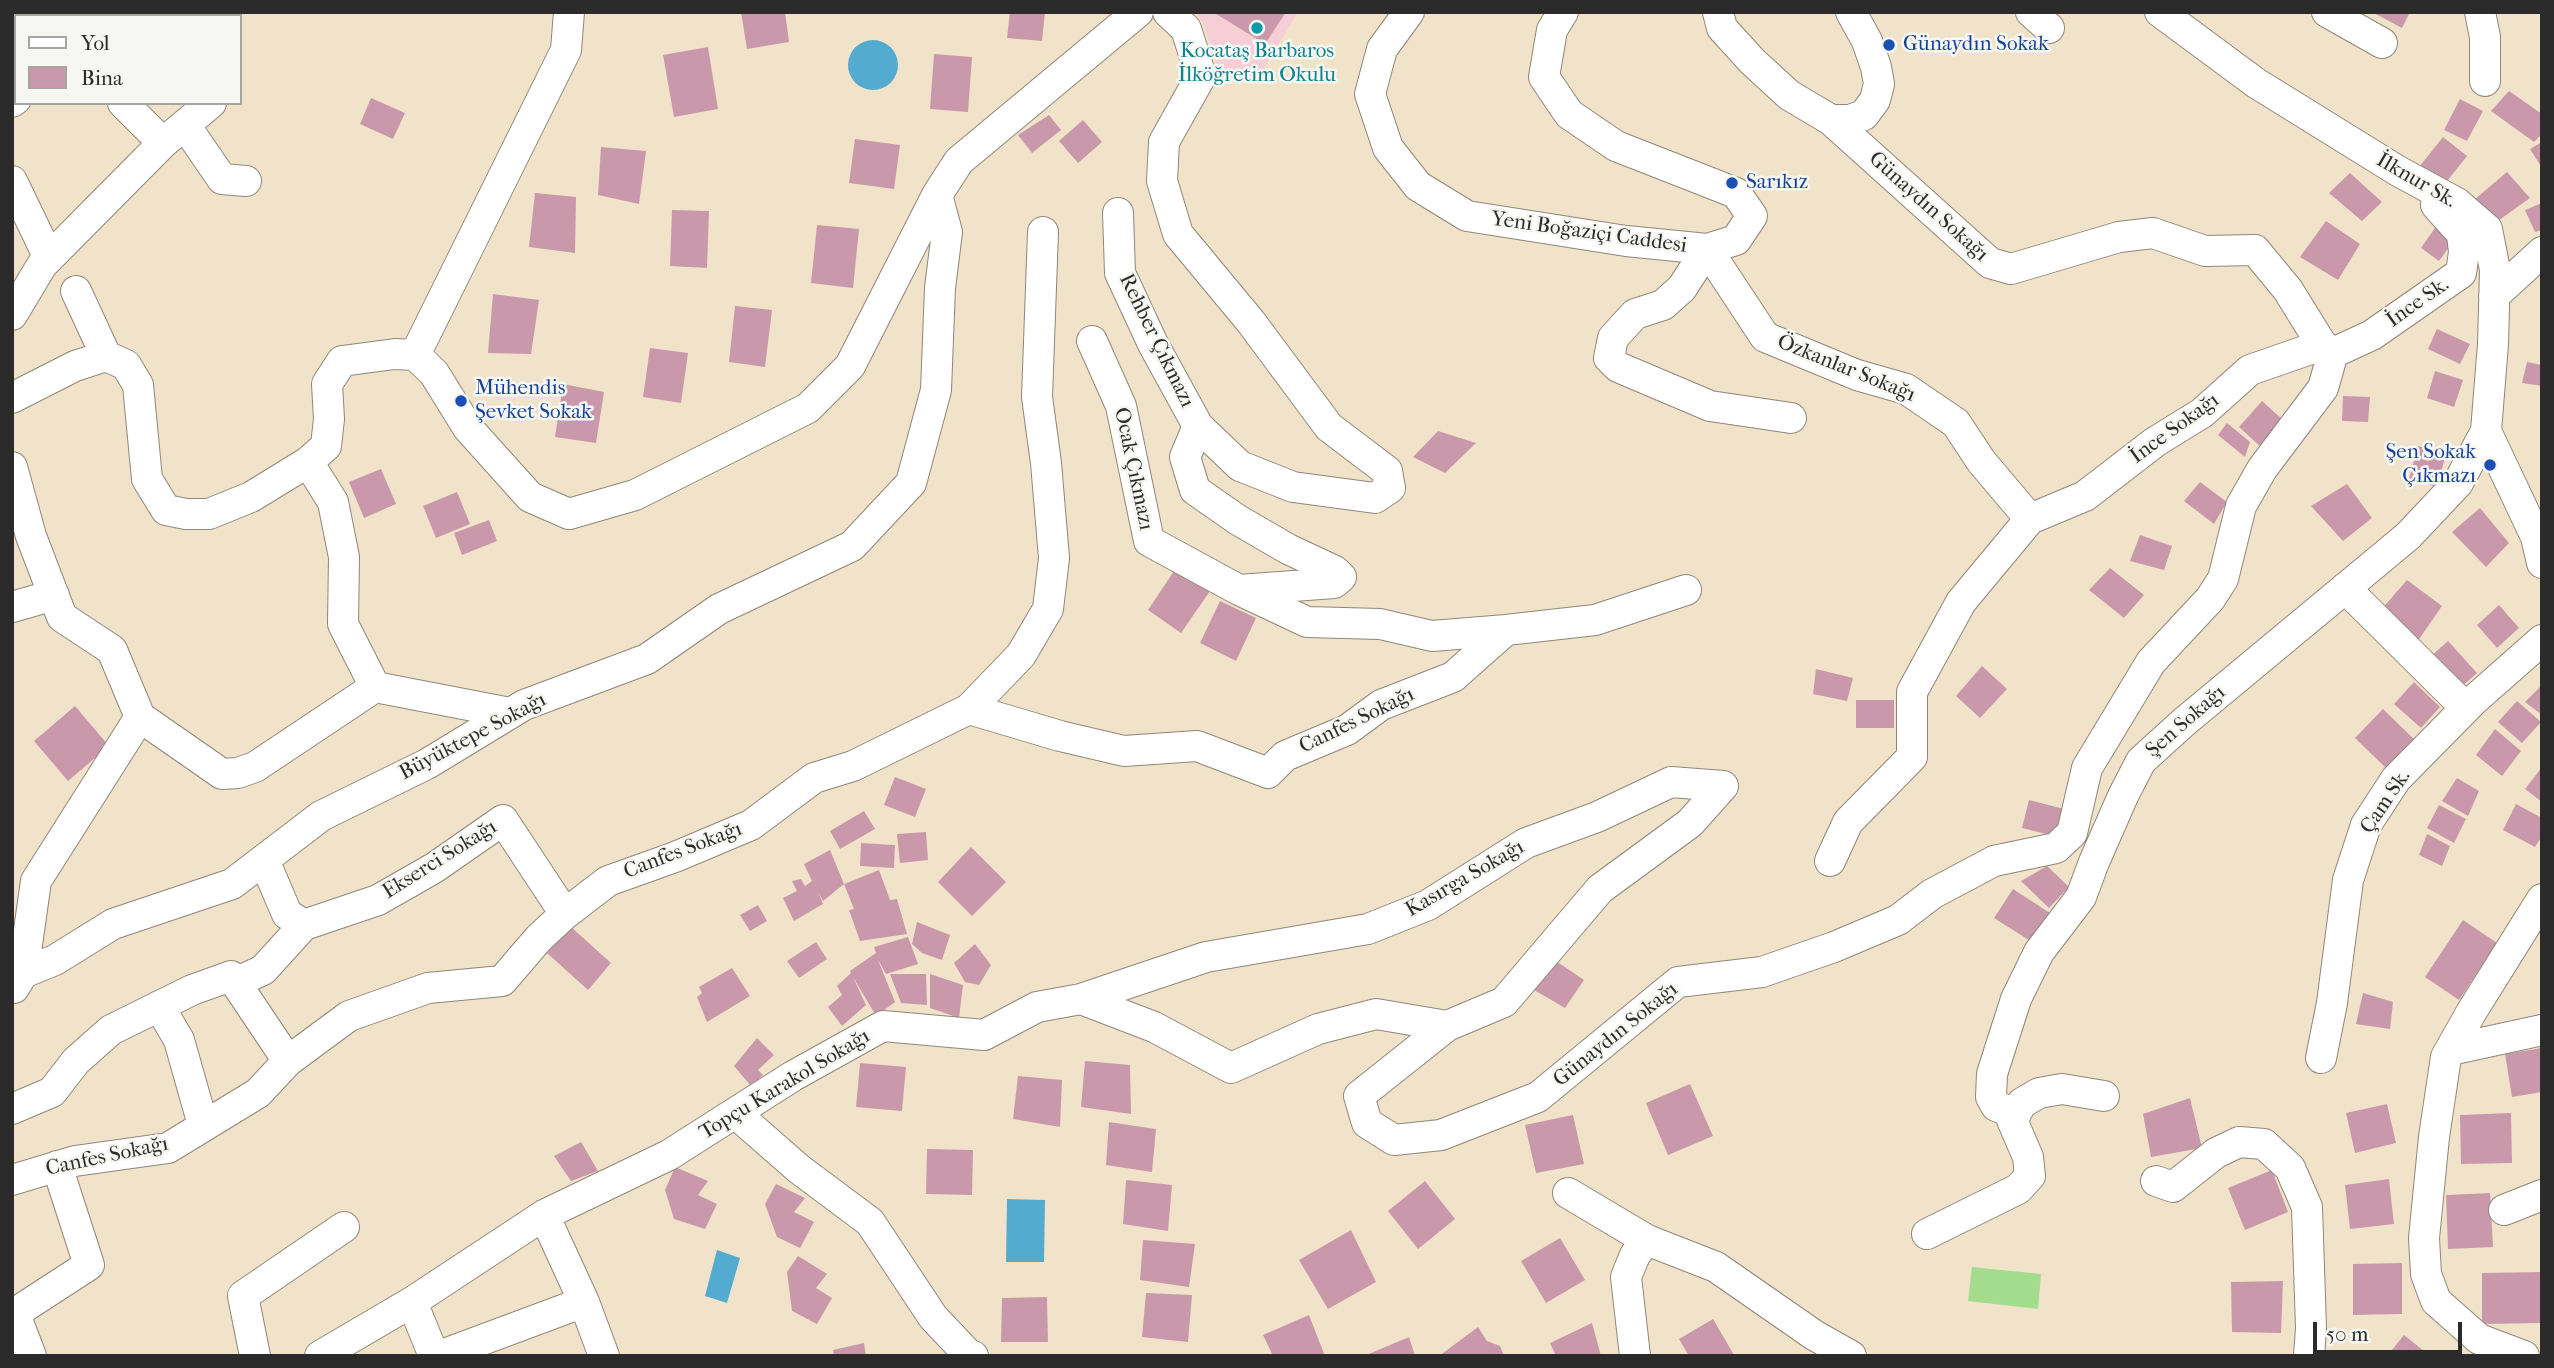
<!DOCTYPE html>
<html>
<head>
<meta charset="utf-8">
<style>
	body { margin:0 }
	#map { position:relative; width:2554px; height:1368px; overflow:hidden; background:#f1e3c9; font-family:"IM FELL French Canon",serif }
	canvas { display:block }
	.frame { position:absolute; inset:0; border:14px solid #2b2b2b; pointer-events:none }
	.legend { position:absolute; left:14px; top:14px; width:228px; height:91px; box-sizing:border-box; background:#f6f6f2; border:2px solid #a5a5a2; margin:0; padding:9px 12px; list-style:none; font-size:21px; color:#2b2b2b }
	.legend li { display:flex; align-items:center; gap:14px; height:35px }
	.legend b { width:35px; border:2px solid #a5a5a2 }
	.scale { position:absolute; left:2313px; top:1322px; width:149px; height:32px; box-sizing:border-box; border:4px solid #2b2b2b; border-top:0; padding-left:9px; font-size:21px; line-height:24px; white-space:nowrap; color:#2b2b2b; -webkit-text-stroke:5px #f6f6f2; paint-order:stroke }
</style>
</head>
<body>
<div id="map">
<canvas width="2554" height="1368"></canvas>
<div class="frame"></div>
<ul class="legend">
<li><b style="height:9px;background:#fff"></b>Yol</li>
<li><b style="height:19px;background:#c999ab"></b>Bina</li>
</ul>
<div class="scale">50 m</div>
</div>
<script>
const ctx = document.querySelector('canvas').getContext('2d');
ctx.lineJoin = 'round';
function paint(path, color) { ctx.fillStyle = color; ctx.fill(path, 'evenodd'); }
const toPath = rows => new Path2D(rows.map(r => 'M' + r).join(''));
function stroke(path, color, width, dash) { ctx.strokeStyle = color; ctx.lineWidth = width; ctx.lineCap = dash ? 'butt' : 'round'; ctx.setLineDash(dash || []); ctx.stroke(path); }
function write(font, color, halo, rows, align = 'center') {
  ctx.font = font + ' "IM FELL French Canon",serif'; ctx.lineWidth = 5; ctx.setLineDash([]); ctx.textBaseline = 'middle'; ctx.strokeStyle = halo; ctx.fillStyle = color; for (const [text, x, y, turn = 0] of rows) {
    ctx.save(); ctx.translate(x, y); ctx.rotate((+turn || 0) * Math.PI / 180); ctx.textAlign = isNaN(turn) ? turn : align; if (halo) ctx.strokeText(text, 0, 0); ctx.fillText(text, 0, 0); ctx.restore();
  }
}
paint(toPath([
	[1195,12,1298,12,1255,84,1221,76,1203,23]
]), '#f6cfd6');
paint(toPath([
	[1972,1267,2041,1274,2038,1309,1968,1301]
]), '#a4dc8e');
paint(toPath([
	'848 65a25 25 0 1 1 50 0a25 25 0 1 1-50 0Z',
	[1007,1199,1045,1200,1044,1262,1006,1262],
	[717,1250,740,1258,727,1303,705,1296]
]), '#53acd0');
paint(toPath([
	[741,12,785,12,789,42,747,49],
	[1010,12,1045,12,1042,41,1007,38],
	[1213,12,1286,12,1265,44],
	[2372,12,2410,12,2402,28],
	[708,47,718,109,674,117,663,55],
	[934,54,972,57,968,112,930,109],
	[2509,91,2542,114,2542,134,2534,142,2491,111],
	[371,98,405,113,393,139,360,124],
	[2460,99,2483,111,2467,141,2444,130],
	[1049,115,1061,130,1032,153,1018,135],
	[1083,120,1102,142,1078,163,1059,141],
	[2443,137,2467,156,2440,190,2416,171],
	[855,139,900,145,894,189,849,183],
	[2542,142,2542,168,2530,149],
	[601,147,646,151,639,204,598,195],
	[2507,172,2530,198,2495,223,2474,200],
	[2350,173,2382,202,2362,221,2329,193],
	[535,193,576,197,575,253,529,247],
	[2542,203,2542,230,2535,232,2525,210],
	[672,210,709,211,707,268,670,266],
	[2326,221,2360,244,2338,280,2300,257],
	[817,225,859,229,853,288,811,283],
	[2437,225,2455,239,2439,261,2421,248],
	[493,294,539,300,531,354,488,353],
	[735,306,772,310,765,367,729,362],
	[2437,329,2470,344,2460,364,2428,349],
	[650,348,688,353,681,403,643,397],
	[2527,362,2542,365,2542,386,2522,383],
	[2435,371,2463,380,2454,407,2427,398],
	[563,384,604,392,596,443,555,437],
	[2343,396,2370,397,2368,422,2342,421],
	[2262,401,2284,421,2261,447,2239,427],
	[2227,423,2250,442,2245,457,2218,435],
	[1438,431,1476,443,1445,473,1413,457],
	[2418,446,2446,454,2437,487,2409,479],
	[381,469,396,504,364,518,349,482],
	[2200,482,2227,502,2214,524,2184,501],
	[2347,484,2372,518,2343,541,2311,506],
	[457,492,470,524,436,538,423,506],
	[2480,508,2509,543,2486,567,2452,532],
	[489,520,497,541,462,555,454,533],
	[2140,535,2172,546,2164,570,2130,561],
	[1176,568,1210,591,1181,633,1148,610],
	[2110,568,2144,595,2124,618,2089,590],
	[2407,580,2442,606,2417,642,2380,611],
	[1220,601,1256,618,1236,661,1200,643],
	[2499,605,2519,628,2497,648,2477,625],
	[2448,641,2477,673,2458,690,2430,657],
	[1982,666,2007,689,1980,718,1956,696],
	[1816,669,1853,678,1847,701,1813,694],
	[2414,682,2440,707,2421,728,2394,704],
	[2542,685,2542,715,2525,702],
	[1856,700,1894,700,1894,728,1856,728],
	[2517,701,2541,722,2522,743,2498,722],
	[75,706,109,746,68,781,34,741],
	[2383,709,2416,741,2388,770,2355,738],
	[2495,729,2521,751,2502,776,2476,755],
	[2542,767,2542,802,2525,789],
	[895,777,926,789,915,817,884,805],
	[2457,778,2479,791,2468,816,2442,801],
	[2029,800,2064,809,2058,837,2022,828],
	[2516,804,2542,818,2542,836,2535,847,2503,830],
	[2439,805,2466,819,2454,843,2427,828],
	[864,811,875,829,840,849,830,831],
	[926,832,928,860,900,863,897,834],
	[2427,834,2450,846,2442,866,2419,855],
	[861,843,895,845,894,868,860,866],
	[971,847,1006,882,972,916,938,882],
	[830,850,844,884,823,901,818,892,823,904,794,921,783,898,797,891,792,881,801,879,805,886,812,881,804,864],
	[2047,866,2069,887,2049,908,2021,881],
	[879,870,890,900,897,899,907,934,860,941,849,910,854,909,844,884],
	[2013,889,2050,913,2032,942,1994,918],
	[758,905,767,921,750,931,740,915],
	[2463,920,2497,943,2459,1000,2425,977],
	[917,922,950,935,942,960,922,953,912,944],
	[571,927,611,963,588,990,547,953],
	[908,937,918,964,886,974,878,960,895,1002,876,1016,853,977,866,1005,842,1026,828,1007,842,995,837,986,851,973,850,971,876,953,874,947],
	[816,942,827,959,799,978,787,961],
	[975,944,991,965,979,985,965,982,954,963],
	[1550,957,1584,980,1565,1008,1529,987],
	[732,968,750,996,707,1022,697,997,702,993,699,987],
	[890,974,926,974,927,1005,901,1003],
	[930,974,963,985,959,1018,930,1008],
	[2363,993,2393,1002,2390,1029,2356,1024],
	[757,1038,774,1055,758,1070,763,1075,751,1086,734,1066],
	[2542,1048,2542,1092,2512,1097,2505,1054],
	[1085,1061,1130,1065,1131,1114,1081,1107],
	[860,1063,906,1067,902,1111,856,1107],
	[1018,1076,1062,1080,1060,1127,1013,1119],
	[1690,1084,1713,1136,1668,1155,1646,1103],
	[2190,1098,2202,1148,2151,1157,2143,1114],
	[2387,1104,2396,1143,2355,1153,2346,1113],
	[2511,1113,2512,1163,2461,1164,2460,1115],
	[1573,1115,1584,1164,1536,1173,1525,1125],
	[1109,1122,1156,1129,1152,1172,1106,1165],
	[581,1142,598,1171,571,1181,554,1156],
	[927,1149,973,1150,972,1195,926,1194],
	[675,1167,708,1181,698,1195,717,1204,705,1229,674,1219,665,1190],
	[2272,1170,2288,1212,2245,1230,2228,1188],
	[2389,1179,2394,1224,2350,1229,2345,1185],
	[1126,1180,1172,1185,1168,1231,1123,1224],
	[1425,1181,1455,1219,1418,1249,1388,1211],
	[776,1184,805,1198,794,1212,814,1222,800,1248,777,1237,765,1204],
	[2490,1193,2493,1247,2448,1249,2446,1195],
	[1351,1230,1376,1282,1328,1309,1299,1260],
	[1560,1238,1585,1280,1546,1303,1521,1261],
	[1143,1240,1195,1244,1189,1287,1140,1280],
	[798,1256,827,1274,816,1288,832,1298,817,1324,792,1311,787,1272],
	[2402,1263,2402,1314,2353,1315,2353,1264],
	[2542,1272,2542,1323,2482,1324,2482,1273],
	[2283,1281,2281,1333,2232,1332,2231,1282],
	[1146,1293,1192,1295,1188,1342,1142,1337],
	[1047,1297,1048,1342,1001,1342,1002,1298],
	[1309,1315,1325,1356,1273,1356,1263,1335],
	[1713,1319,1734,1355,1689,1356,1679,1339],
	[1592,1323,1601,1356,1556,1356,1550,1343],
	[1478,1327,1487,1341,1500,1346,1504,1356,1439,1356],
	[2404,1335,2430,1356,2387,1356],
	[1409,1337,1415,1356,1364,1356],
	[864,1343,866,1356,834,1356,833,1350]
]), '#c999ab');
const minor = toPath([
	[1409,12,1382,49,1370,94,1388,148,1418,186,1467,216,1626,241,1707,249,1736,240,1752,216,1736,193,1616,146,1569,114,1544,77,1552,30,1563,12],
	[1718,12,1722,28,1752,61,1789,95,1831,120,1850,120,1864,115,1875,100,1879,84,1876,67,1867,41,1851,12],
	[2031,12,2049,28],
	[2160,12,2256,83,2398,171,2457,203,2487,229,2495,270,2493,344,2486,431,2536,537,2542,563],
	[2327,12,2382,43],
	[2480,12,2485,37,2485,81],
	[79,16,81,12],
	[123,16,128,12],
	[211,16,222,12],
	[12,63,16,61],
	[12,102,16,99],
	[123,103,163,143,211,103],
	[1831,120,1990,263,2011,269,2119,237,2153,233,2205,251,2255,250,2288,290,2322,345,2333,353],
	[185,125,222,179,246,181],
	[12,181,49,258],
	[1118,213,1120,273,1153,344,1198,426],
	[76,291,106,356],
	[2494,296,2542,252],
	[12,315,42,265,163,143],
	[1092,341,1121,406,1149,541,1239,590],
	[2333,353,2372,335,2461,273,2464,252,2462,234,2436,205],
	[415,355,566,50,569,12],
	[12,398,75,366,106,356,126,365,138,385,147,479,166,510,186,514,209,514,251,497,308,462,326,446,329,419,327,384,342,361,395,354,415,355,434,373,468,428,530,497,569,514,635,495,808,408,850,366,937,195,959,161,1138,12],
	[1791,418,1710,406,1618,367,1609,358,1613,338,1635,314,1663,305,1682,288,1707,249,1765,337,1857,375,1906,389,1956,423,1981,461,2030,519,1961,602,1912,692,1912,757,1848,822,1830,861],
	[308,462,333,502,344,557,343,624,375,687,510,713],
	[12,467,31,536,62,617,112,650,140,717,36,881,23,973,14,988],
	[2030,519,2085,496,2155,442,2202,413,2250,370,2322,345],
	[2345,588,2466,708],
	[12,607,54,595],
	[1506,630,1595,620,1686,590],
	[969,709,1021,655,1048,609,1054,558,1046,463,1037,397,1043,232],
	[140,717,222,774,238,773,255,767,375,687],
	[264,860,287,914,304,925,378,900,434,868,503,820,565,914],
	[23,973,55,960,113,924,232,884,321,816,427,764,524,705,647,659,719,609,852,546,911,483,936,390,940,288,947,232,937,195],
	[235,983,263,970,304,925],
	[1081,999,1206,957,1368,929,1428,905,1526,843,1597,817,1671,782,1723,786],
	[159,1006,179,1040,203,1125],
	[1447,1026,1359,1096,1367,1123,1394,1140,1441,1135,1538,1097,1678,982,1762,972,1834,947,1898,920,1932,894,1994,861,2056,848,2072,833,2087,768,2151,662,2210,599,2223,579,2241,506,2262,469,2323,388,2333,353],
	[2450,1050,2542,1030],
	[2321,1058,2332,1003,2348,880,2366,825,2396,779,2474,700,2542,640],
	[12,1109,52,1092,76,1061,111,1030,192,990,231,976,288,1061],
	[735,1113,799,1169,870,1222,933,1317,968,1354,973,1356],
	[2016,1114,1996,1106,1991,1097,1992,1074,2016,999,2039,952,2081,897,2094,862,2123,796,2141,761,2184,722,2408,536,2458,483,2486,431],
	[12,1180,75,1161,168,1148,258,1093,288,1061,349,1016,428,988,502,981,539,938,565,914,608,881,675,857,751,825,814,778,853,766,969,709,1060,736,1124,751,1197,746,1268,773,1285,756,1347,730,1381,705,1453,677,1506,630,1432,636,1380,624,1307,622,1239,590,1334,583,1341,577,1335,571,1288,549,1238,520,1195,490,1185,457,1198,426,1240,466,1293,487,1375,498,1390,488,1387,471,1329,427,1251,322,1178,234,1162,181,1164,142,1201,76,1186,29,1168,12],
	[2156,1181,2173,1187,2216,1153,2239,1142,2264,1144,2290,1168,2307,1207,2311,1328,2309,1356],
	[1568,1193,1647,1240,1716,1267,1814,1335,1851,1356],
	[2504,1210,2542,1195],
	[544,1215,584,1302,604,1356],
	[1927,1234,2018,1189,2030,1176,2028,1157,2012,1120,2022,1103,2039,1093,2062,1089,2104,1096],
	[412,1302,434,1356],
	[15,1314,31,1356],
	[12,1315,89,1265,57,1166],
	[255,1356,243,1296,344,1227],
	[320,1356,412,1302,544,1215,669,1155,793,1076,883,1026,984,1035,1037,1007,1081,999,1154,1027,1231,1068,1318,1029,1376,1014,1447,1026,1504,1002,1600,889,1690,823,1723,786],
	[439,1356,584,1302],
	[1635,1356,1626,1277,1635,1255,1647,1240],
	[2524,1356,2479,1339,2436,1301,2426,1274,2424,1238,2434,1137,2446,1057,2472,1011,2542,899]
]);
stroke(minor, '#8e877a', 32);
stroke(minor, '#fff', 30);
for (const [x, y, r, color] of [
	[1257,28,7,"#0f9aa8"],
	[1889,45,7,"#1a4fb4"],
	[1732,183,7,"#1a4fb4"],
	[461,401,7,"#1a4fb4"],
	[2490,465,7,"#1a4fb4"]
]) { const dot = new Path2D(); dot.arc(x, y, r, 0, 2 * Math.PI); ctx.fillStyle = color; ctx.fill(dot); stroke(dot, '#f6f6f2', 2.5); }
write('21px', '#164399', '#f6f6f2', [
	["Günaydın Sokak",1903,45],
	["Sarıkız",1746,183],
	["Mühendis",475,389],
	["Şevket Sokak",475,413],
	["Şen Sokak",2476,453,"right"],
	["Çıkmazı",2476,477,"right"]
], 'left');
write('21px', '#0d838f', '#f6f6f2', [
	["Kocataş Barbaros",1257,52],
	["İlköğretim Okulu",1257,76]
]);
write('21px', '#2b2b2b', '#f6f6f2', [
	["İlknur Sk.",2416,181,30],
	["Günaydın Sokağı",1928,207,42],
	["Yeni Boğaziçi Caddesi",1589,233,8],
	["İnce Sk.",2418,303,-35],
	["Rehber Çıkmazı",1156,341,64],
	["Özkanlar Sokağı",1846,369,22],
	["İnce Sokağı",2175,429,-36],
	["Ocak Çıkmazı",1133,469,78],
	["Canfes Sokağı",1357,721,-26],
	["Şen Sokağı",2186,722,-41],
	["Büyüktepe Sokağı",473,737,-28],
	["Çam Sk.",2386,802,-56],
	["Canfes Sokağı",683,851,-21],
	["Ekserci Sokağı",440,860,-32],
	["Kasırga Sokağı",1465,879,-30],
	["Günaydın Sokağı",1616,1035,-39],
	["Topçu Karakol Sokağı",785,1085,-31],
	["Canfes Sokağı",107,1157,-12]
]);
</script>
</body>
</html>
